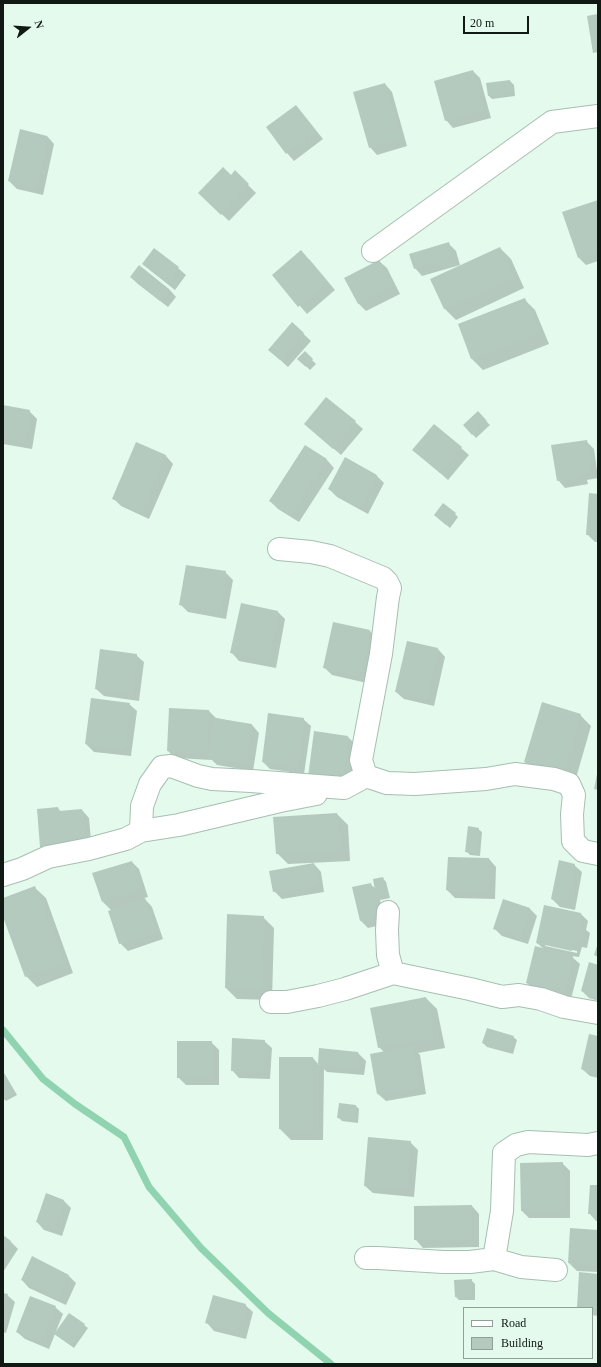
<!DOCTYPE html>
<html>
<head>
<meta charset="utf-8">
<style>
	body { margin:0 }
	#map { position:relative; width:601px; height:1367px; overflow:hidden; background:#e3faed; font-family:"Times New Roman",serif }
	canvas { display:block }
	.frame { position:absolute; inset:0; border:4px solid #111914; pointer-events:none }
	.legend { position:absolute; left:463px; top:1307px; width:130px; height:52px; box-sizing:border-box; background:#e3faed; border:1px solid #8fa096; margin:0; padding:5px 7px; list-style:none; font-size:12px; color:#111914 }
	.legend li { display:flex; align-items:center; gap:8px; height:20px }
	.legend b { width:20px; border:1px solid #8fa096 }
	.north { position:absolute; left:8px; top:8px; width:40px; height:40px; -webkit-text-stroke:3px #e3faed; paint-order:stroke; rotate:73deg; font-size:11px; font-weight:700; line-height:16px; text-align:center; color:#111914 }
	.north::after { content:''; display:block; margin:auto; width:14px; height:18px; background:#111914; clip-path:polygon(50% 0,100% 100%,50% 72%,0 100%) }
	.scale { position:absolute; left:463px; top:16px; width:66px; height:18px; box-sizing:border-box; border:2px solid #111914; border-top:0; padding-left:5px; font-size:12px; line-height:14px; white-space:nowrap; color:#111914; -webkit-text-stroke:3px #e3faed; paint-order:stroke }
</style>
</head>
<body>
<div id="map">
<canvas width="601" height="1367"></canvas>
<div class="frame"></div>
<ul class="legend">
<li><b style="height:5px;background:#fff"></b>Road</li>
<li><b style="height:11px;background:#b4cabe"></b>Building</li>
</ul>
<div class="north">N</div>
<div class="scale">20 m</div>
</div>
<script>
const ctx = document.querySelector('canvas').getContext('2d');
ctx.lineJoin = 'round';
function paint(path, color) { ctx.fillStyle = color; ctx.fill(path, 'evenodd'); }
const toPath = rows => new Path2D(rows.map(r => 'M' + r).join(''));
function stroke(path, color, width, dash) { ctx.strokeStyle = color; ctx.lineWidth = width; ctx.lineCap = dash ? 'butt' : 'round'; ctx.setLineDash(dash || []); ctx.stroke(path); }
paint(toPath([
	[473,71,480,78,491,118,453,128,446,120],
	[510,81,514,85,515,96,492,99,489,96],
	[385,84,392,92,407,146,377,155,370,147],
	[296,106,303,114,323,139,294,161,287,153],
	[47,136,54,144,43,195,17,189,9,181],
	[235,172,256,193,229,221,200,193,231,176],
	[598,201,598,261,586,265,579,258],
	[448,243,456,251,460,265,422,276,415,268],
	[500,248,511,259,524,288,456,320,445,309,432,280],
	[309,259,335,290,307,314,273,275],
	[379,261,387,268,400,294,366,311,359,304,346,278],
	[143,264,178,268,186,275,175,290,151,271],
	[131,277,169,289,176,297,168,307,138,284],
	[524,299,535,310,549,344,483,370,472,359,459,324],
	[293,324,311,341,288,367,277,357],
	[305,353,316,364,310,370,299,359],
	[3,406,29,411,37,419,32,449,3,444],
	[478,413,490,425,476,438,464,425],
	[355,422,363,429,341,455,305,424],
	[586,441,594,449,598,478,587,480,588,484,565,488,558,480],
	[137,443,166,456,173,464,149,519,121,506,113,498],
	[305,446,327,460,334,468,299,522,278,509,270,501],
	[461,448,469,455,448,480,414,450],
	[346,459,377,476,384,483,368,514,337,497,329,489],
	[598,495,598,542,595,542,587,534],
	[455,514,458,517,450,528,438,518],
	[225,572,233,580,226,619,188,612,181,605],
	[278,612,285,619,276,668,239,661,232,653],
	[370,631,377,638,367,683,332,675,324,667],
	[438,649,445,657,434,706,404,699,396,692],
	[136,655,144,662,139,701,104,696,96,689],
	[129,704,137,711,131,756,94,752,86,744],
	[209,711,216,718,252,725,259,733,253,771,217,765,212,760,175,758,168,751],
	[580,715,591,726,574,785,536,773,525,762],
	[303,719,311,726,304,774,270,769,263,762],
	[348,737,355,744,350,788,316,784],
	[58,808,61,812,82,810,89,818,92,851,49,855,41,847,38,810],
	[337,814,348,825,350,861,288,864,277,853],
	[478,829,482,832,480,856,470,855,466,851],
	[449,858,489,859,496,867,495,899,455,898,447,890],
	[132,862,139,869,148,897,144,898,152,907,163,939,128,951,120,943,112,911,103,902],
	[314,864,321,872,324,892,282,899,274,891],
	[574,865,582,872,575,910,560,907,552,899],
	[383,878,386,882,390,898,380,900,386,924,368,928,361,921,353,888,370,884,376,889],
	[34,887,46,898,73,973,37,987,26,976,3,914,3,899],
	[529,908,537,916,528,944,502,936,495,929],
	[581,914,588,921,586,930,590,933,587,948,582,947,579,957,571,956,580,964,571,999,534,990,527,983,545,950,537,943],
	[545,944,577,951,577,953,545,946],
	[263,917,274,928,272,1000,237,999,226,988],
	[598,966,598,1001,589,998,582,991],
	[426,998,437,1009,445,1048,418,1053,420,1055,426,1094,386,1101,378,1094,384,1052,379,1047],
	[513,1037,517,1040,513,1054,487,1047,483,1043],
	[598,1037,598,1078,590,1076,582,1069],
	[264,1041,272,1048,270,1079,239,1078,232,1070],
	[211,1042,219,1050,219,1085,186,1085,178,1077],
	[320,1050,358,1053,366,1061,364,1075,327,1072,324,1069,323,1140,291,1140,280,1129,313,1058,319,1065],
	[3,1071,17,1095,6,1101,3,1098],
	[356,1106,359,1109,358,1123,342,1121,339,1118],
	[410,1142,418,1150,414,1197,373,1193,365,1186],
	[562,1163,570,1171,570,1218,529,1218,522,1211],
	[598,1186,598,1221,596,1221,589,1213],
	[46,1195,64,1201,71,1208,62,1236,44,1230,37,1222],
	[472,1206,479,1214,479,1247,423,1248,416,1240],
	[598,1231,598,1272,577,1271,569,1263],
	[3,1237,10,1241,18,1249,3,1272],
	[33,1258,69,1276,76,1283,66,1305,29,1288,22,1280],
	[598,1275,598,1316,592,1315,592,1308],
	[471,1280,475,1284,475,1300,459,1300,456,1297],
	[3,1294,7,1295,15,1302,6,1333,3,1332],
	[245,1305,253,1312,246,1339,214,1331,207,1323],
	[55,1307,63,1314,56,1331,84,1325,88,1328,74,1348,55,1334,49,1349,25,1339,17,1332]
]), '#0003');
stroke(toPath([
	[3,1030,43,1079,75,1104,124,1137,149,1187,201,1248,268,1313,331,1364]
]), '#90d3b1', 7);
paint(toPath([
	[598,14,598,52,593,53,587,16],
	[473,70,484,110,445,121,434,81],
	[510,80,512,93,488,96,486,83],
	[385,83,401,139,369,148,353,92],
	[296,105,316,131,286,154,266,127],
	[20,129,47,136,36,188,8,181],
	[223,167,231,175,235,170,249,184,221,215,198,193],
	[598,200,598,251,578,258,562,212],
	[449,242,453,257,414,269,409,254],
	[500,247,514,277,444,309,430,279],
	[154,248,179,267,167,283,142,264],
	[301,250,328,282,298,307,272,275],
	[379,260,393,286,358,304,344,278],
	[139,265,169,289,160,301,130,277],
	[525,298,539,333,471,359,458,324],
	[292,322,304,333,280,360,268,350],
	[305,351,313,359,306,367,297,359],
	[326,397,356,421,333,449,304,424],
	[3,405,30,410,24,442,3,438],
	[478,411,487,421,472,435,463,425],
	[434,424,462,447,440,473,412,450],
	[587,440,591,471,580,473,581,477,557,481,551,445],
	[136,442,166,455,142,512,112,499],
	[305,445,327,459,291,516,269,501],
	[345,457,377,475,360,507,328,489],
	[589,493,598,494,598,535,586,535],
	[443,503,456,513,446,525,434,515],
	[186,565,226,571,219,612,179,605],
	[241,603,278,611,268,661,230,653],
	[333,622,370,630,360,676,323,668],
	[407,641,438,648,427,699,395,692],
	[100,649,137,654,132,694,95,689],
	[91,698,130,703,124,749,85,744],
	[542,702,581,714,563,774,524,762],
	[169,708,209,710,207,753,167,751],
	[268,713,304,718,297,767,262,762],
	[215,718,252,724,246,764,209,758],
	[314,731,348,736,342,781,308,777],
	[597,774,598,774,598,790,594,789],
	[58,807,59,811,82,809,85,844,40,847,37,809],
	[337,813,339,850,276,854,273,817],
	[468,826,479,828,476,853,465,852],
	[448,857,489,858,488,892,446,890],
	[559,860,575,864,567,903,551,899],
	[132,861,141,889,102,902,92,873],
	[314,863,318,885,273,892,269,871],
	[383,877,387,895,376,897,373,879],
	[371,883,379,917,360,921,352,887],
	[35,886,63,962,25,977,3,917,3,898],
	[145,898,156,932,119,944,108,911],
	[503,899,530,908,520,938,493,929],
	[544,905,581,913,579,924,583,925,580,941,574,940,572,951,536,943],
	[227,914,264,916,261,990,225,988],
	[598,943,598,957,594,955],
	[535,946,573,956,564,992,526,983],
	[589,962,598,965,598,996,581,991],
	[426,997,434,1037,378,1048,370,1008],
	[487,1028,514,1036,509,1051,482,1043],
	[589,1034,598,1036,598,1065,596,1073,581,1069],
	[232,1038,265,1040,263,1072,231,1071],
	[177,1041,212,1041,212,1078,177,1078],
	[412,1046,419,1087,377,1094,370,1054],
	[319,1048,358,1052,357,1068,318,1064],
	[279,1057,313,1057,313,1130,279,1129],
	[3,1072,14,1091,3,1098],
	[339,1103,356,1105,354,1120,337,1118],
	[368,1137,411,1141,406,1190,364,1186],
	[563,1162,563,1211,521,1211,520,1163],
	[590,1185,598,1185,598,1214,588,1214],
	[46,1193,64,1200,54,1229,36,1222],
	[472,1205,472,1240,414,1240,414,1206],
	[570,1228,598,1230,598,1265,568,1263],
	[3,1235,11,1241,3,1253],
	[32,1256,69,1275,58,1298,21,1280],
	[579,1272,598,1274,598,1309,577,1308],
	[472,1279,472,1297,455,1297,454,1280],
	[3,1293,8,1294,3,1309],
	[213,1295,246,1304,238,1332,205,1323],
	[30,1296,56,1306,41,1342,16,1332],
	[69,1313,85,1324,70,1345,54,1334]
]), '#b4cabe');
const minor = toPath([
	[373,251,552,122,598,116],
	[279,549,311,552,330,556,383,578,387,582,390,588,388,597,381,654,361,760,366,776,387,783,415,784,486,779,515,774,554,779,569,784,574,795,572,814,573,841,583,851,598,854],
	[141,831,179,825,280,801,316,794],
	[3,875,22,869,48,857,89,849,126,839,141,831,142,806,150,784,162,767,171,766,198,776,212,779,251,781,344,788,366,776],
	[388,912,387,930,388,955,393,973],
	[271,1002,287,1002,318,996,345,989,393,973,470,989,502,997,519,995,541,999,564,1007,598,1013],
	[366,1258,378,1258,443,1262,470,1262,494,1259,502,1211,504,1153,516,1145,528,1142,588,1145,598,1143],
	[494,1259,521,1267,556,1270]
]);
stroke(minor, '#a8beb2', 24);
stroke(minor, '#fff', 22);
</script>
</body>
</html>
